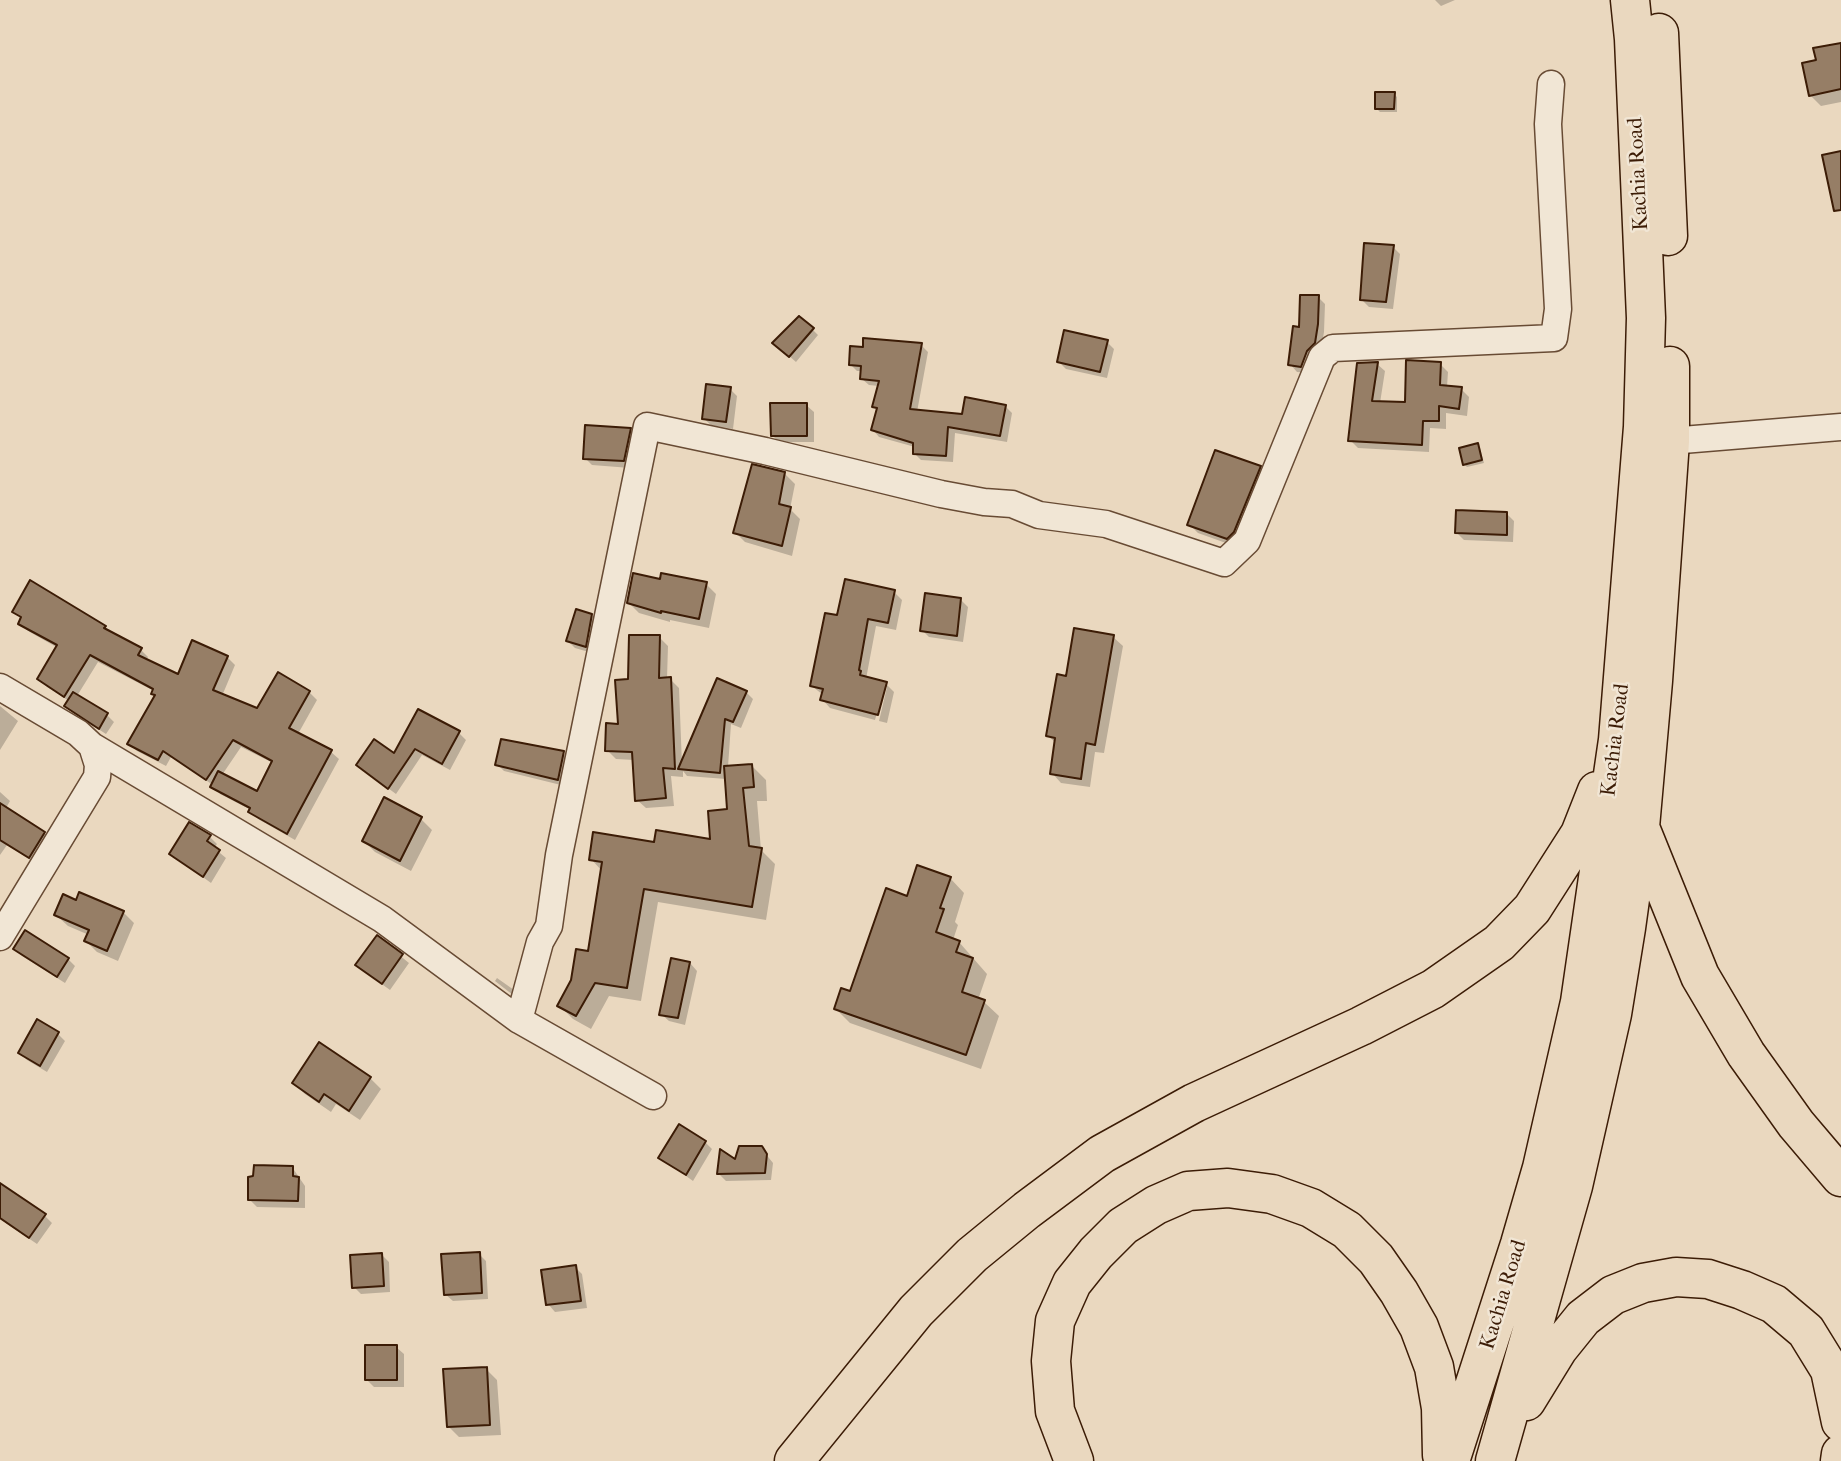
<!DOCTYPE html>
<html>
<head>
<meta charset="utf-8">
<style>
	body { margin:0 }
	canvas { display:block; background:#ead8bf }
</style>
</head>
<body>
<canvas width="1841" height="1461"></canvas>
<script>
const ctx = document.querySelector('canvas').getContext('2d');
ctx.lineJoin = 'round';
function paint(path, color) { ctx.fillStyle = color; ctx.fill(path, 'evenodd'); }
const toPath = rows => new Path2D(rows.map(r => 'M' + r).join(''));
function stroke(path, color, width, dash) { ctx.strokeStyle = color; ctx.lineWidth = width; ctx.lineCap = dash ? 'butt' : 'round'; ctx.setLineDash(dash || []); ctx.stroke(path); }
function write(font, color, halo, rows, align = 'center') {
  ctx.font = font + ' "IM FELL French Canon",serif'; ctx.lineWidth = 5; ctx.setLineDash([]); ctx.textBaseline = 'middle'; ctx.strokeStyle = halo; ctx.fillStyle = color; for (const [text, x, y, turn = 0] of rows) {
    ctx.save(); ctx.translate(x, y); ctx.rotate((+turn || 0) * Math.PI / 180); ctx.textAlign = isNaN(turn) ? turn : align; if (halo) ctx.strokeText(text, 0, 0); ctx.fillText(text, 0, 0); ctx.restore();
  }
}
paint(toPath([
	[1435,0,1455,0,1441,6],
	[1841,44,1841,102,1821,106,1810,95],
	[1394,94,1397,97,1397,112,1380,112,1377,109],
	[1393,247,1400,254,1393,309,1369,307,1362,300],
	[1318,297,1325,304,1324,332,1321,350,1308,373,1297,372,1290,364,1301,328],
	[813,330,818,335,796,362,780,348],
	[1107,342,1114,349,1107,378,1066,369,1059,362],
	[921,345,928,352,917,412,964,416,1005,406,1012,413,1007,442,955,433,953,462,921,460,914,453,915,447,879,437,873,430,878,411,874,407,879,386,869,385,862,379,862,371,857,371,850,364],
	[1377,364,1385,371,1380,403,1407,404,1440,364,1448,372,1447,387,1461,389,1469,397,1467,416,1446,413,1446,429,1430,428,1429,452,1358,448,1350,440],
	[730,389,737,396,733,429,711,425,703,418],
	[806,405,814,412,814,442,779,442,772,435],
	[630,429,637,436,630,468,592,465,585,458],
	[1477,445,1480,448,1484,463,1467,467,1464,464],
	[1260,467,1269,477,1237,547,1198,533,1189,524],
	[785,474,795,484,790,509,800,519,792,556,745,542,735,532],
	[1507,514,1514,521,1513,542,1464,540,1457,533],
	[661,581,706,584,716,594,709,628,670,620,670,622,639,613,629,603],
	[894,592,902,600,896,630,876,626,866,679,886,684,894,692,887,723,879,721,887,687,884,687,875,720,830,708,822,699,823,695,812,686,839,617],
	[961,600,968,607,963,642,929,637,922,630],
	[14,612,104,627,112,635,140,649,148,657,146,661,179,676,227,657,235,665,222,696,257,711,278,674,309,692,317,700,298,734,331,752,339,759,295,840,258,819,251,810,220,794,213,785,171,757,166,766,137,751,129,744,156,697,154,691,98,662,77,696,107,715,114,722,106,734,73,713,66,706,69,701,47,687,39,679,58,648,28,631,20,623,22,619],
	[241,747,273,763,257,793,222,775],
	[591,615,599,623,592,653,575,648,568,641],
	[659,637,668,646,667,679,670,679,679,688,682,764,746,692,753,699,741,728,731,724,728,767,752,766,766,780,767,801,757,801,761,850,775,864,766,920,658,902,641,1001,609,996,591,1029,573,1019,559,1005,589,953,602,871,591,859,655,844,712,841,729,810,726,779,687,776,683,771,683,777,671,776,674,806,646,808,637,800,634,760,616,759,607,750,619,725,629,681],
	[1113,637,1123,646,1104,753,1095,752,1090,787,1061,783,1052,773,1056,743,1048,736,1068,678],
	[0,706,18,721,0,750],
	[459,733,466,740,450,770,422,755,396,794,366,772,395,756],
	[563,753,571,760,565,786,504,771,497,764],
	[0,792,10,801,6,808,44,833,53,841,38,865,7,845,0,855],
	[385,800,421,819,432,830,411,871,375,852,364,841],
	[210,837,217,844,214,848,226,858,211,883,171,854],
	[950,878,964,893,955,922,958,925,953,940,959,942,987,974,978,1000,984,1002,999,1016,981,1069,850,1023,836,1009,851,994,908,898],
	[76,902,123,912,134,923,118,961,97,952,86,941,89,935,68,926,56,915],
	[377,937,409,963,390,990,365,972],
	[15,949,68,959,75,966,65,983,22,956],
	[690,963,697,971,685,1025,669,1021,661,1014],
	[497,978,514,990,513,995,495,981],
	[58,1034,65,1041,47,1072,27,1060,20,1053],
	[370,1078,381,1089,360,1120,336,1104,331,1112,305,1094,294,1083],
	[705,1142,712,1149,693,1181,661,1158],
	[761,1148,773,1163,771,1180,726,1181,719,1174],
	[292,1167,305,1186,305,1208,257,1207,250,1200],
	[0,1196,45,1216,52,1223,37,1244,0,1219],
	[479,1254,486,1261,488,1299,453,1301,445,1294],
	[382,1255,389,1262,390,1292,361,1294,354,1287],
	[575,1267,582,1274,587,1308,555,1312,548,1304],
	[396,1347,404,1354,404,1387,374,1387,367,1380],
	[486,1369,497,1380,501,1435,459,1437,448,1426]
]), '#0003');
const building = toPath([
	[1841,43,1841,89,1809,96,1802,63,1816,60,1813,48,1841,43],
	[1375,92,1395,92,1394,109,1375,109,1375,92],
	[1841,151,1841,210,1834,211,1822,155,1841,151],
	[1364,243,1394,245,1386,302,1360,300,1364,243],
	[1300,295,1319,295,1318,324,1315,343,1307,351,1301,367,1288,365,1293,326,1299,327,1300,295],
	[799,316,814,328,789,357,772,343,799,316],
	[1064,330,1108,340,1100,372,1057,362,1064,330],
	[863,338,922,343,910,409,962,414,965,397,1006,405,1000,436,948,427,946,456,913,454,913,443,871,430,877,408,872,407,879,381,860,379,861,366,849,365,850,346,863,347,863,338],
	[1406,360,1441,362,1440,385,1462,387,1459,409,1439,406,1439,421,1423,421,1422,445,1348,441,1357,363,1378,362,1372,401,1405,402,1406,360],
	[706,384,731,387,726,422,702,419,706,384],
	[770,403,807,403,807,436,771,436,770,403],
	[585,425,631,428,624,461,583,459,585,425],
	[1478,443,1482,460,1463,465,1459,448,1478,443],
	[1215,450,1261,466,1234,532,1227,539,1187,525,1215,450],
	[752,464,785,472,779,504,791,507,782,546,733,533,752,464],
	[1456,510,1507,512,1507,535,1455,533,1456,510],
	[633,573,660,579,661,573,707,582,699,619,661,611,661,613,627,603,633,573],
	[845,579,895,590,888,623,868,619,859,670,861,671,860,675,887,682,878,715,820,700,823,689,810,686,825,613,837,615,845,579],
	[30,580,106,626,104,628,142,648,138,655,178,674,192,640,228,656,213,690,257,708,278,672,310,691,289,728,332,750,287,834,248,812,250,808,210,787,218,771,257,791,272,761,233,740,206,780,163,751,158,760,127,744,155,695,151,694,153,689,90,655,64,697,37,679,57,645,18,624,21,617,12,612,30,580],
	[925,593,961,598,957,636,920,631,925,593],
	[576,609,592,614,586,647,566,641,576,609],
	[1074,628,1114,635,1095,745,1086,743,1081,779,1050,774,1055,738,1046,736,1057,674,1066,676,1074,628],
	[629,635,660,635,659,678,671,677,675,769,663,768,666,798,635,801,632,752,605,751,606,723,618,724,615,680,628,679,629,635],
	[717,678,747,691,733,722,725,719,720,773,678,769,717,678],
	[73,692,108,713,99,729,64,706,73,692],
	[418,709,460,731,442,764,415,749,388,789,356,765,374,739,394,753,418,709],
	[501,739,564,751,558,780,495,765,501,739],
	[752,764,754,787,743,788,749,846,762,848,752,907,644,889,627,988,595,983,576,1016,557,1006,571,980,576,949,588,951,602,862,589,860,593,832,654,842,656,830,710,839,708,811,727,809,724,766,752,764],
	[384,797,422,817,400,861,362,841,384,797],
	[0,803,45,832,29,858,0,840,0,803],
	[189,822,211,835,207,841,220,850,203,877,169,854,189,822],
	[917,865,951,877,940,908,944,909,936,932,960,941,956,952,973,958,962,992,985,1000,966,1055,834,1009,841,988,850,991,886,888,907,896,917,865],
	[79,892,124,911,107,951,84,941,89,930,54,915,63,894,76,900,79,892],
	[25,930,69,958,57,977,13,949,25,930],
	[377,935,403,954,382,984,355,965,377,935],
	[671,958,690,962,678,1018,659,1015,671,958],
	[37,1019,59,1032,40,1066,18,1053,37,1019],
	[319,1042,371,1077,349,1111,324,1094,319,1102,292,1083,319,1042],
	[679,1124,706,1141,686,1175,658,1158,679,1124],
	[739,1146,762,1146,767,1154,765,1173,717,1174,720,1149,735,1159,739,1146],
	[254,1165,293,1166,293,1176,299,1177,298,1201,248,1200,248,1177,253,1176,254,1165],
	[0,1183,46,1214,29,1238,0,1218,0,1183],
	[480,1252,482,1293,444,1295,441,1254,480,1252],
	[382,1253,384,1286,352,1288,350,1255,382,1253],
	[576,1265,581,1301,546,1305,541,1270,576,1265],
	[365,1345,397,1345,397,1380,365,1380,365,1345],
	[487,1367,490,1425,447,1427,443,1369,487,1367]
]);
paint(building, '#967e66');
stroke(building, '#3c1c06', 2);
const minor = toPath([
	[1670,441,1841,427],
	[0,687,78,733,92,746,98,765,97,777,0,937],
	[92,746,382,919,519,1020,653,1096],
	[519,1020,540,942,549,926,559,855,647,426,765,451,941,494,984,502,1012,504,1039,515,1106,524,1224,563,1247,541,1322,357,1333,348,1554,338,1558,309,1548,124,1551,84]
]);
const highway = toPath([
	[1659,33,1668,236],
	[1641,830,1700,976,1746,1054,1796,1124,1841,1177],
	[1526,1401,1558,1349,1583,1318,1613,1295,1643,1283,1676,1277,1708,1279,1742,1290,1774,1304,1806,1331,1830,1370,1841,1422],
	[794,1461,916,1311,972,1255,1027,1210,1102,1154,1194,1103,1361,1026,1433,989,1499,943,1532,909,1580,834,1597,791],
	[1074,1461,1055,1411,1051,1361,1055,1321,1072,1283,1096,1253,1123,1226,1156,1205,1188,1191,1228,1188,1272,1194,1311,1208,1347,1230,1376,1259,1399,1292,1419,1327,1434,1367,1441,1408,1442,1455],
	[1450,1461,1520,1244,1542,1168,1580,1002,1618,740,1643,427,1646,318,1634,39,1630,0],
	[1495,1461,1573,1186,1612,1014,1626,928,1640,827,1653,681,1670,441,1670,366],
	[1840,1461,1841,1454]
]);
stroke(minor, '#684b34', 29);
stroke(highway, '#3c1c06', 41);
stroke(minor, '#f1e6d5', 26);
stroke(highway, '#ead8bf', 38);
write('21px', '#3c1c06', '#f1e6d5', [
	["Kachia Road",1639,174,-93],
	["Kachia Road",1616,740,-83],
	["Kachia Road",1504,1295,-73]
]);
</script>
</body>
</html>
